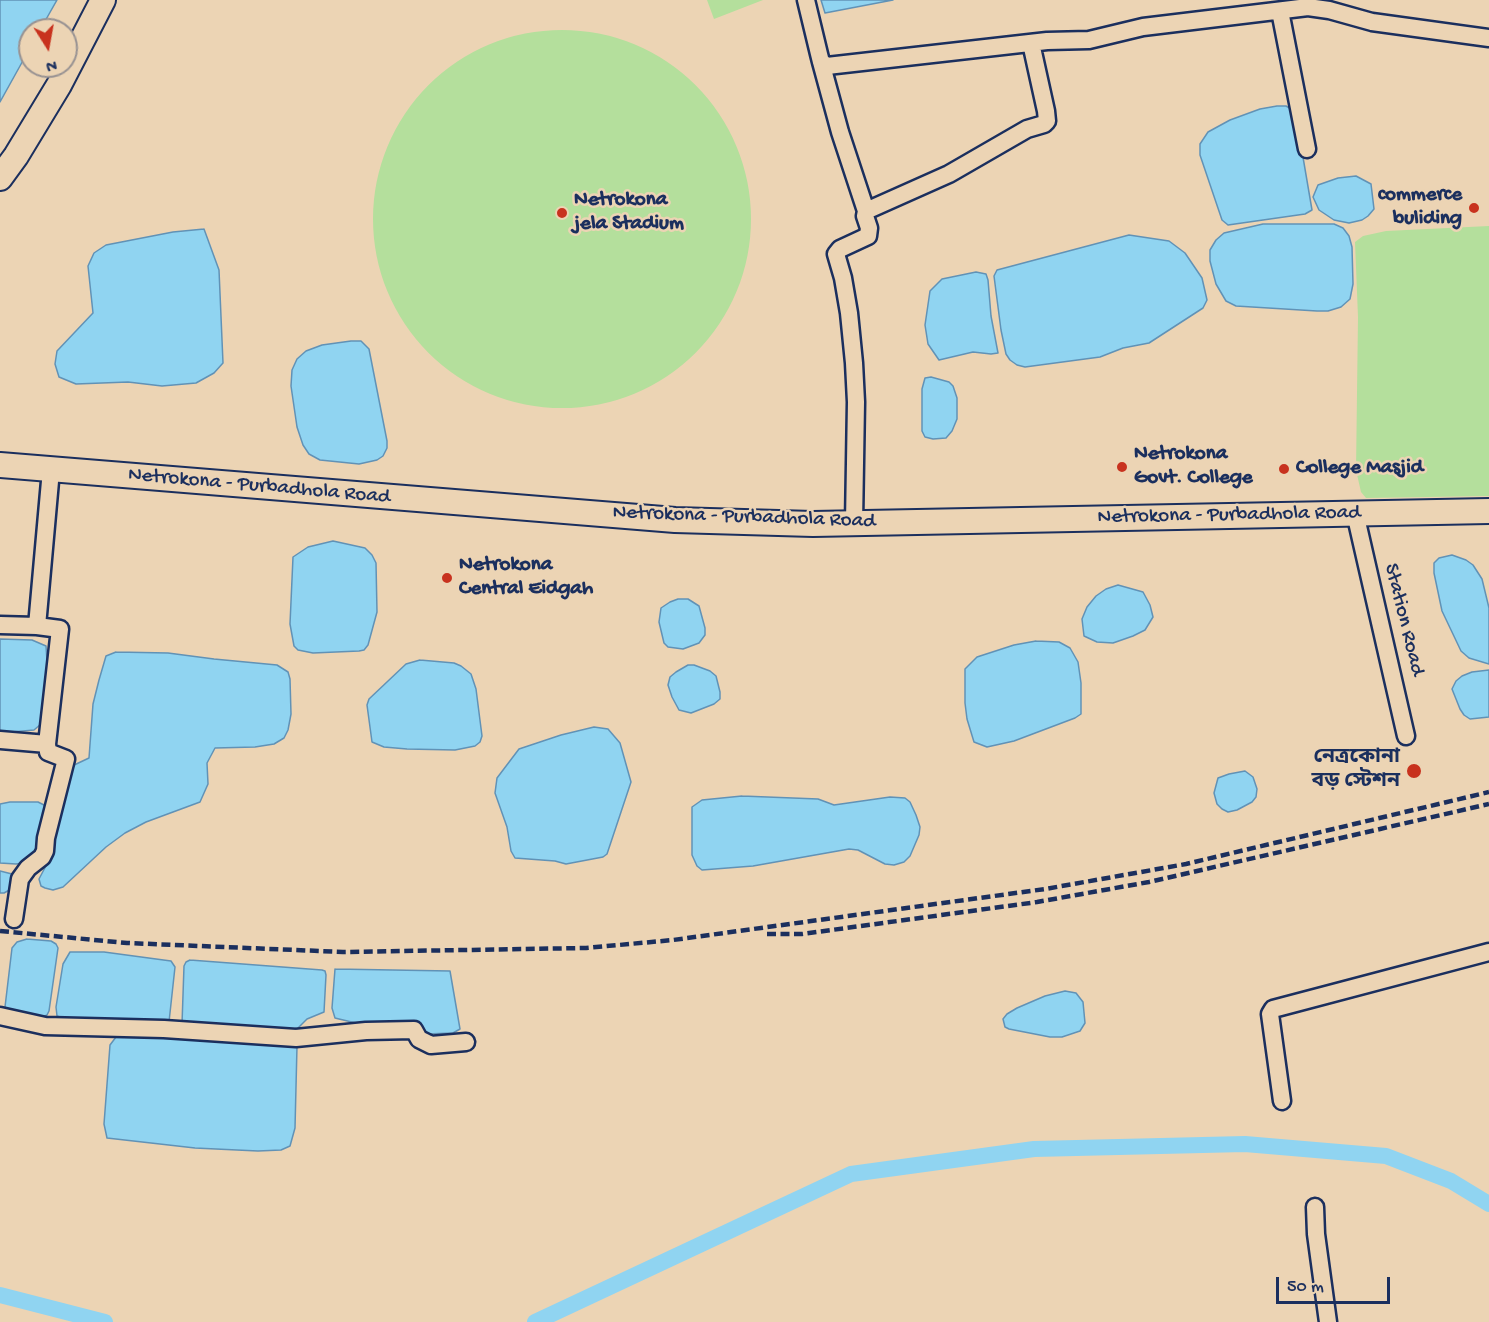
<!DOCTYPE html>
<html>
<head>
<meta charset="utf-8">
<style>
	body { margin:0 }
	#map { position:relative; width:1489px; height:1322px; overflow:hidden; background:#ecd4b4; font-family:"Gochi Hand",sans-serif }
	canvas { display:block }
	.north { position:absolute; left:18px; top:18px; width:60px; height:60px; box-sizing:border-box; background:#ecd4b4; border:2px solid #989292; border-radius:50%; rotate:169deg; font-size:16px; font-weight:700; line-height:24px; text-align:center; color:#1b2f5e }
	.north::after { content:''; display:block; margin:auto; width:21px; height:27px; background:#c8321e; clip-path:polygon(50% 0,100% 100%,50% 72%,0 100%) }
	.scale { position:absolute; left:1276px; top:1277px; width:114px; height:27px; box-sizing:border-box; border:3px solid #1b2f5e; border-top:0; padding-left:8px; font-size:18px; line-height:21px; white-space:nowrap; color:#1b2f5e; -webkit-text-stroke:4px #ecd4b4; paint-order:stroke }
</style>
</head>
<body>
<div id="map">
<canvas width="1489" height="1322"></canvas>
<div class="north">N</div>
<div class="scale">50 m</div>
</div>
<script>
const ctx = document.querySelector('canvas').getContext('2d');
ctx.lineJoin = 'round';
function paint(path, color) { ctx.fillStyle = color; ctx.fill(path, 'evenodd'); }
const toPath = rows => new Path2D(rows.map(r => 'M' + r).join(''));
function stroke(path, color, width, dash) { ctx.strokeStyle = color; ctx.lineWidth = width; ctx.lineCap = dash ? 'butt' : 'round'; ctx.setLineDash(dash || []); ctx.stroke(path); }
function write(font, color, halo, rows, align = 'center') {
  ctx.font = font + ' "Gochi Hand","Noto Sans Bengali",sans-serif'; ctx.lineWidth = 5; ctx.setLineDash([]); ctx.textBaseline = 'middle'; ctx.strokeStyle = halo; ctx.fillStyle = color; for (const [text, x, y, turn = 0] of rows) {
    ctx.save(); ctx.translate(x, y); ctx.rotate((+turn || 0) * Math.PI / 180); ctx.textAlign = isNaN(turn) ? turn : align; if (halo) ctx.strokeText(text, 0, 0); ctx.fillText(text, 0, 0); ctx.restore();
  }
}
paint(toPath([
	[707,0,763,0,714,19],
	'373 219a189 189 0 1 1 378 0a189 189 0 1 1-378 0Z',
	[1489,226,1489,496,1366,498,1361,492,1356,470,1358,317,1355,242,1363,236,1386,231]
]), '#b4df9c');
const water = toPath([
	[0,0,57,0,40,30,30,30,30,48,0,102,0,0],
	[821,0,893,0,825,13,821,0],
	[1277,106,1286,106,1293,110,1297,122,1312,210,1305,214,1228,225,1222,220,1200,155,1200,144,1208,132,1230,120,1260,109,1277,106],
	[1356,176,1371,184,1374,209,1368,216,1362,220,1349,223,1334,220,1319,210,1313,197,1318,185,1338,178,1356,176],
	[1263,224,1334,224,1343,228,1349,236,1352,247,1353,284,1350,299,1341,307,1328,311,1317,311,1236,306,1226,301,1216,284,1210,261,1210,250,1216,240,1224,233,1263,224],
	[204,229,219,270,223,363,214,373,196,383,162,386,128,382,76,384,59,377,55,364,57,351,93,313,88,266,94,253,106,245,173,232,204,229],
	[1129,235,1169,241,1185,253,1202,278,1207,300,1203,308,1149,343,1123,348,1100,357,1025,367,1017,365,1010,360,1006,354,1001,330,994,276,997,270,1129,235],
	[976,272,986,274,988,280,991,316,998,353,991,354,973,352,939,360,928,344,925,325,930,291,942,279,976,272],
	[351,341,361,341,369,349,387,441,387,448,383,456,377,460,359,464,320,460,309,454,303,445,297,427,291,386,292,370,297,359,306,351,322,345,351,341],
	[931,377,949,382,953,386,957,398,957,419,952,431,946,438,933,439,925,437,922,431,922,389,925,378,931,377],
	[333,541,365,548,372,555,376,563,377,612,368,645,364,650,359,651,313,653,298,650,294,646,290,624,293,557,308,547,333,541],
	[1452,555,1466,560,1473,565,1482,579,1489,608,1489,664,1469,658,1461,651,1442,611,1434,573,1434,563,1439,558,1452,555],
	[1118,585,1143,592,1150,605,1153,617,1145,630,1133,636,1113,643,1097,642,1084,636,1082,619,1087,607,1096,596,1106,589,1118,585],
	[678,599,688,599,699,606,705,628,705,635,699,643,683,649,668,647,664,643,659,622,661,608,670,602,678,599],
	[0,639,32,640,46,646,48,676,46,697,41,724,34,730,0,733,0,639],
	[1036,641,1059,642,1070,648,1078,662,1081,683,1081,714,1075,718,1014,741,987,747,974,742,967,719,965,703,965,669,977,657,1014,645,1036,641],
	[116,652,168,653,214,659,277,665,288,672,290,679,291,714,288,730,284,738,274,744,255,747,215,748,207,763,208,784,200,802,146,822,125,833,106,847,63,887,53,890,45,888,41,886,39,879,49,860,72,766,89,758,93,704,99,680,106,656,116,652],
	[420,660,454,663,461,666,471,674,476,689,482,736,480,742,475,746,455,750,407,749,384,747,372,742,367,705,369,699,406,664,420,660],
	[688,665,694,665,710,671,716,676,720,692,720,699,714,704,691,713,679,710,672,697,668,685,670,677,676,672,688,665],
	[1489,670,1489,717,1470,719,1464,715,1460,709,1452,689,1456,681,1462,676,1472,672,1489,670],
	[594,727,608,729,620,743,631,782,607,854,603,857,566,864,555,861,515,858,511,851,507,827,495,793,497,778,519,749,561,735,594,727],
	[1245,771,1253,777,1257,789,1256,797,1252,802,1237,810,1228,812,1222,809,1217,804,1214,793,1218,778,1229,774,1245,771],
	[742,796,818,799,834,805,890,797,905,798,910,802,916,815,920,827,919,835,910,856,904,862,894,865,885,864,858,850,849,849,753,866,702,870,697,866,692,855,692,807,702,800,742,796],
	[10,802,38,802,44,805,47,810,38,855,28,862,16,864,0,863,0,804,10,802],
	[0,871,12,874,13,877,13,888,4,893,0,893,0,871],
	[27,939,51,941,56,944,58,948,49,1011,47,1015,39,1019,9,1012,5,1007,12,948,17,942,27,939],
	[70,952,104,952,171,961,175,967,169,1022,72,1021,57,1016,56,1007,63,964,70,952],
	[190,960,322,970,325,971,326,975,324,1012,307,1019,297,1029,292,1031,182,1024,184,966,186,962,190,960],
	[335,969,450,971,460,1029,453,1033,426,1034,412,1023,405,1021,356,1023,339,1019,335,1018,332,1008,335,969],
	[1065,991,1076,993,1083,1002,1085,1023,1080,1031,1062,1037,1050,1037,1009,1029,1005,1027,1003,1019,1007,1014,1017,1008,1045,996,1065,991],
	[124,1032,297,1046,295,1128,290,1146,281,1150,258,1151,195,1148,107,1138,104,1124,110,1045,116,1037,124,1032]
]);
paint(water, '#90d4f1');
stroke(water, '#6192b6', 1.5);
stroke(toPath([
	[0,1295,105,1322],
	[535,1322,851,1174,1034,1149,1245,1144,1386,1156,1451,1181,1489,1204]
]), '#90d4f1', 16);
const street = toPath([
	[806,0,819,54,821,62,827,66,1047,41,1089,40,1143,27,1308,7,1329,10,1372,22,1489,38],
	[1280,11,1307,149],
	[821,62,840,132,866,211,949,174,1027,129,1044,124,1047,121,1046,111,1031,43],
	[1355,513,1406,736],
	[854,523,856,402,854,363,849,313,843,278,836,254,840,249,868,236,869,228,865,216,866,211],
	[0,625,37,626,51,470],
	[0,740,47,744],
	[14,919,20,879,28,868,42,857,45,851,46,838,66,759,48,752,47,744,60,629,37,626],
	[0,1016,45,1026,164,1029,296,1038,366,1031,414,1030,419,1039,431,1045,466,1042],
	[1282,1101,1270,1014,1273,1009,1489,952],
	[1315,1207,1316,1234,1328,1322]
]);
const secondary = toPath([
	[0,178,16,156,59,85,103,0],
	[0,465,675,520,813,524,1489,511]
]);
stroke(street, '#1b2f5e', 21);
stroke(secondary, '#1b2f5e', 28);
stroke(street, '#ecd4b4', 16);
stroke(secondary, '#ecd4b4', 24);
stroke(toPath([
	[0,931,127,943,343,952,586,948,673,940,1045,889,1186,864,1489,792],
	[767,934,802,934,1037,902,1149,882,1489,804]
]), '#1b2f5e', 4.5, [9, 4.5]);
for (const [x, y, r, color] of [
	[1474,208,6,"#c8321e"],
	[562,213,6,"#c8321e"],
	[1122,467,6,"#c8321e"],
	[1284,469,6,"#c8321e"],
	[447,578,6,"#c8321e"],
	[1414,771,8,"#c8321e"]
]) { const dot = new Path2D(); dot.arc(x, y, r, 0, 2 * Math.PI); ctx.fillStyle = color; ctx.fill(dot); stroke(dot, '#ecd4b4', 2); }
write('bold 21px', '#1b2f5e', '#ecd4b4', [
	["commerce",1462,196,"right"],
	["buliding",1462,220,"right"],
	["Netrokona",574,201],
	["jela Stadium",574,225],
	["Netrokona",1134,455],
	["Govt. College",1134,479],
	["College Masjid",1296,469],
	["Netrokona",459,566],
	["Central Eidgah",459,590],
	["নেত্রকোনা",1400,759,"right"],
	["বড় স্টেশন",1400,783,"right"]
], 'left');
write('21px', '#1b2f5e', '#ecd4b4', [
	["Netrokona - Purbadhola Road",259,487,5],
	["Netrokona - Purbadhola Road",1229,516,-1],
	["Netrokona - Purbadhola Road",744,518,2],
	["Station Road",1403,620,76]
]);
</script>
</body>
</html>
